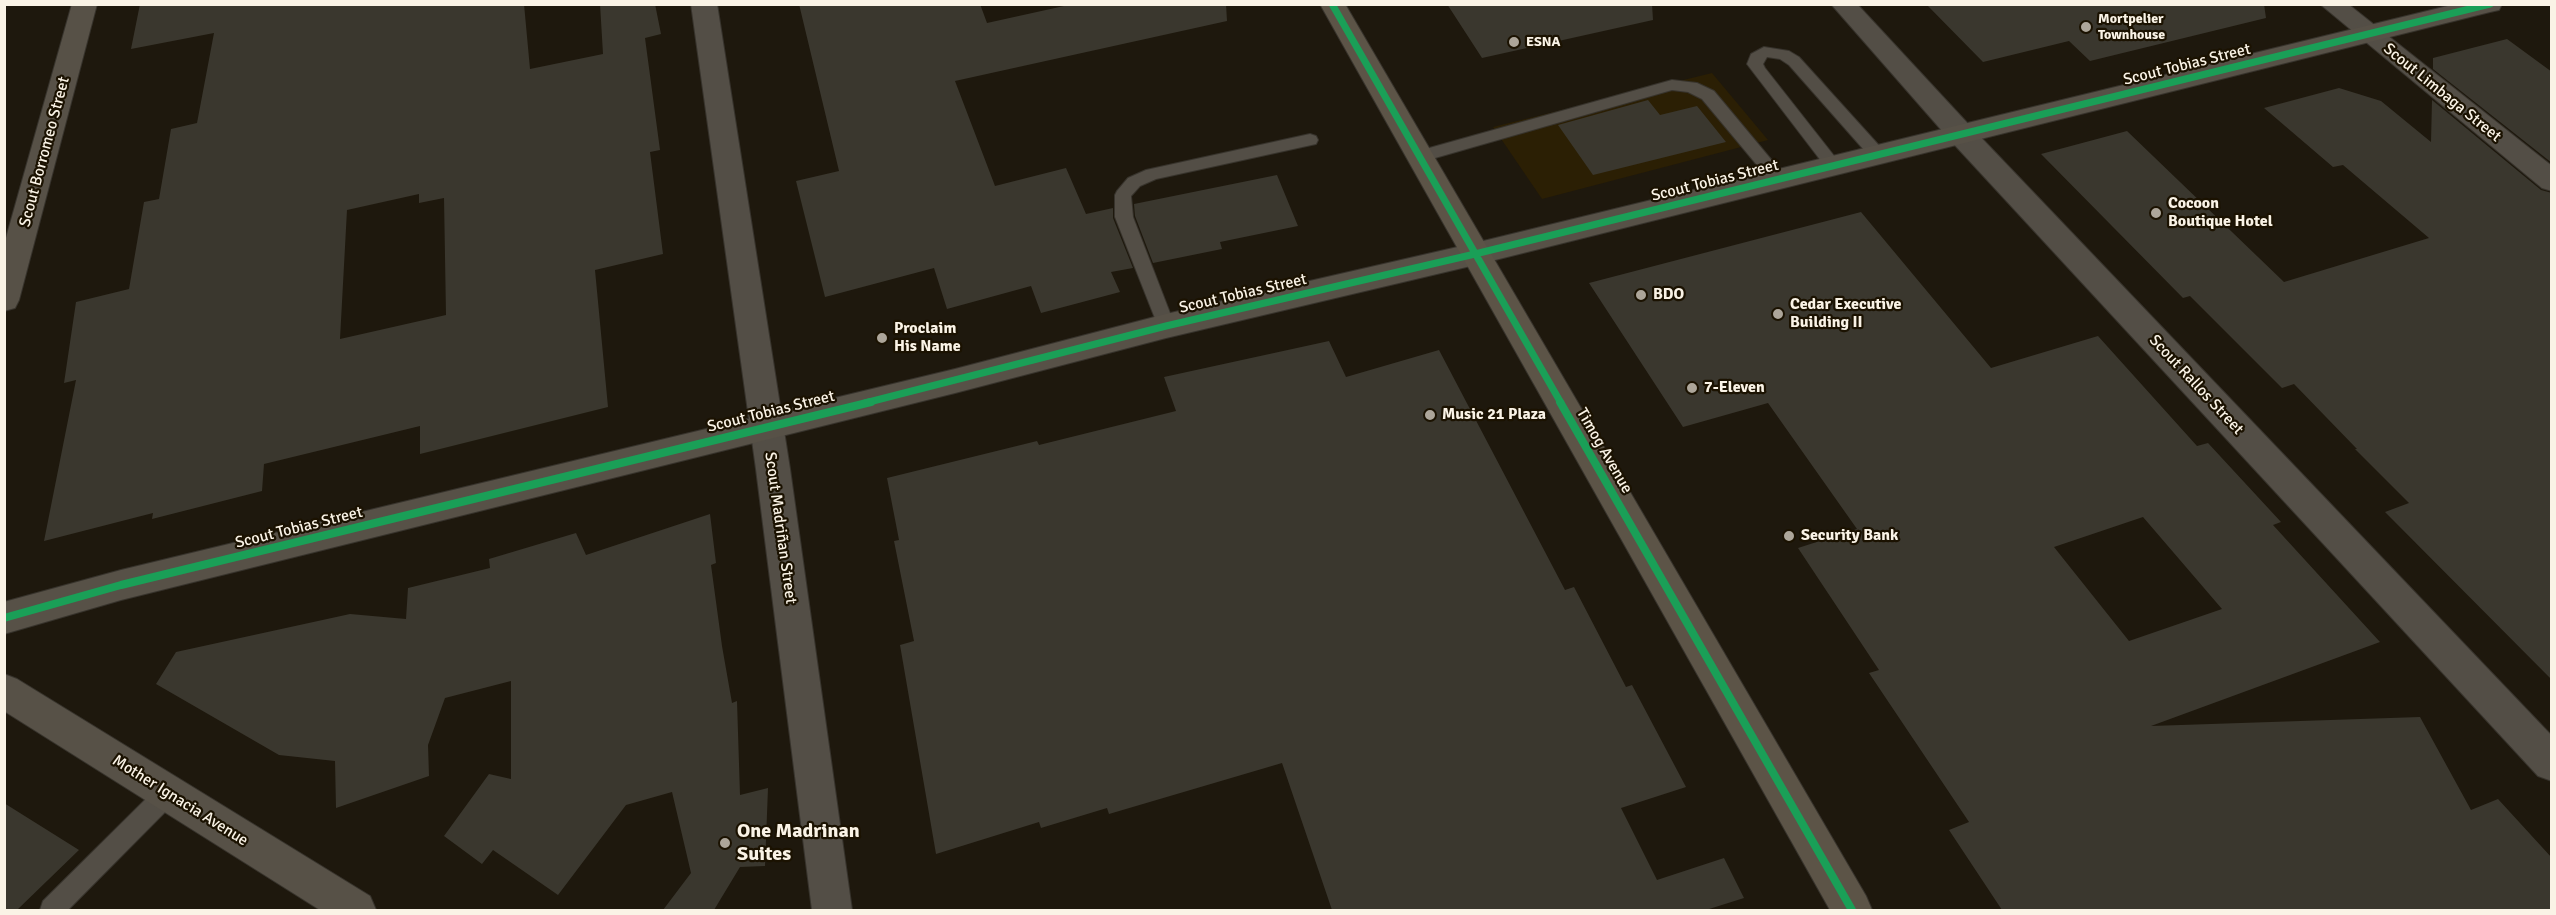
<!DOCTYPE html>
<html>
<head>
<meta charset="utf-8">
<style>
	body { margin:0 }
	#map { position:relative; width:2556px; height:915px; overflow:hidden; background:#1e180d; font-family:Signika,sans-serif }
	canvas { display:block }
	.frame { position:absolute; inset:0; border:6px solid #faf3e6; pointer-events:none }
</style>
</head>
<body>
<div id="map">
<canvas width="2556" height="915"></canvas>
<div class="frame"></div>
</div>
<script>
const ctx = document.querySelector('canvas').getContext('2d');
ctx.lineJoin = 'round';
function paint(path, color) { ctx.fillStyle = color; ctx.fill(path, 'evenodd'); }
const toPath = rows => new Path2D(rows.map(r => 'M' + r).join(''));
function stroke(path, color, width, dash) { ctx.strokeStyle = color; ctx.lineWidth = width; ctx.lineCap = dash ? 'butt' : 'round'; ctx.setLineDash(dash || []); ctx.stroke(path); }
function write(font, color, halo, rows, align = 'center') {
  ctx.font = font + ' Signika,sans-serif'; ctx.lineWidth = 4.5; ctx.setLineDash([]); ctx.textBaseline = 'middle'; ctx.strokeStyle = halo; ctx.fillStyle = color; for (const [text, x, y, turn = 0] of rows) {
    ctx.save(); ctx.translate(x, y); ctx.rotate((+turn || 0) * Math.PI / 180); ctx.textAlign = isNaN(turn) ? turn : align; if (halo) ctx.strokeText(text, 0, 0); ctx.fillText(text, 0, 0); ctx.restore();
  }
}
paint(toPath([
	[1712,73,1768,140,1542,199,1493,127]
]), '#2b1f04');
paint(toPath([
	[140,4,524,4,530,69,603,54,600,4,655,4,661,34,645,38,660,150,650,152,663,254,595,270,608,407,420,454,420,426,264,464,262,491,152,519,153,513,44,541,76,380,64,383,76,302,129,289,144,202,159,199,171,129,197,123,214,33,131,49],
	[419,194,419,203,444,198,446,315,340,339,347,210],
	[799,4,980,4,987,23,1073,4,1226,4,1227,21,955,81,995,186,1066,168,1086,214,1113,208,1113,218,1133,268,1111,272,1120,292,1041,313,1031,286,947,309,934,268,825,297,796,181,839,171],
	[1447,4,1652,4,1653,20,1482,58],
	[1926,4,2264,4,2266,18,2090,61,2069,41,1983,62],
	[2507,39,2552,72,2552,163,2433,69,2433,58],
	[2339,88,2381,101,2431,142,2432,100,2541,190,2552,193,2552,680,2385,512,2409,503,2355,449,2357,449,2294,384,2282,388,2190,296,2183,298,2041,154,2127,131,2284,282,2429,238,2343,165,2333,167,2264,108],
	[1648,100,1660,115,1697,106,1726,142,1593,175,1558,125],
	[1277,175,1298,226,1220,242,1222,249,1153,263,1135,216,1134,204],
	[1861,212,1991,368,2098,336,2197,446,2208,443,2281,522,2273,525,2380,642,2151,726,2420,717,2471,810,2498,799,2552,858,2552,910,2002,910,1949,830,1969,822,1869,673,1879,670,1798,548,1857,529,1768,403,1683,427,1589,283],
	[2143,517,2222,609,2129,641,2054,547],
	[1329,341,1346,377,1439,350,1565,590,1574,587,1626,687,1632,685,1686,787,1621,808,1657,880,1724,858,1744,898,1706,910,1332,910,1282,763,1109,814,1107,808,1041,828,1039,822,936,854,900,645,914,641,894,541,899,540,887,478,1037,441,1039,445,1176,411,1164,377],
	[710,514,716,563,711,565,722,646,732,703,737,701,740,795,768,788,765,866,740,867,714,910,663,910,691,873,672,792,626,805,558,895,493,850,482,864,444,836,489,774,511,779,511,681,445,698,428,745,429,776,336,808,335,761,279,755,156,684,176,652,350,614,406,619,408,588,490,568,489,559,576,533,586,555],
	[4,803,79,850,17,910,4,910]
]), '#3a372e');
const lane = toPath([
	[1764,47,1789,51,1799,57,1884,151,1886,155,1884,159,1872,159,1789,65,1780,59,1767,57,1763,64,1765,68,1842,166,1834,172,1828,170,1747,64,1751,54,1764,47],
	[1672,80,1697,83,1714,91,1784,175,1786,179,1784,183,1772,183,1702,99,1688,92,1672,90,1421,162,1413,156,1415,152,1672,80],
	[1310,134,1316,136,1318,140,1316,144,1156,179,1140,186,1131,196,1133,217,1175,326,1172,331,1166,333,1160,331,1115,217,1115,195,1117,191,1128,178,1146,170,1310,134],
	[168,782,176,785,179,793,176,801,68,910,40,910,43,901,160,785,168,782]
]);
const street = toPath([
	[691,4,717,4,790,469,852,910,812,910,756,469,691,4],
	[1831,4,1857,4,1971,127,2552,736,2552,781,2538,776,1951,141,1831,4],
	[2320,4,2348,4,2552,166,2552,191,2542,188,2320,4]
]);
const secondary = toPath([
	[72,4,97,4,19,300,15,308,4,311,4,245,72,4],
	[2456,4,2502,4,2499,10,2490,12,1475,265,1166,338,955,393,121,600,4,634,4,602,121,570,955,369,1166,314,1475,243,2456,4],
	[4,674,17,679,370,896,376,910,320,910,4,711,4,674]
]);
const primary = toPath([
	[1320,4,1345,4,1866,896,1872,910,1830,910,1320,4]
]);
stroke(lane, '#37332c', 2);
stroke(street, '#37332c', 2);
stroke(secondary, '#37332c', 2);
stroke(primary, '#37332c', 2);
paint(lane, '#534e46');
paint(street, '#534e46');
paint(secondary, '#575147');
paint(primary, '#5c5447');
stroke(toPath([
	[1332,4,1561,403],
	[865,403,1166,326,1475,254,2490,4]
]), '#1a9f57', 7);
stroke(toPath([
	[1560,402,1852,910],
	[4,618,121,585,871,402]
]), '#1a9f57', 8);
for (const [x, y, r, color] of [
	[2086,27,6,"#ada69a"],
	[1514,42,6,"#ada69a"],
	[2156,213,6,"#ada69a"],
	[1641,295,6,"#ada69a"],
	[1778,314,6,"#ada69a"],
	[882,338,6,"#ada69a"],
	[1692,388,6,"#ada69a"],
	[1430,415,6,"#ada69a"],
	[1789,536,6,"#ada69a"],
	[725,843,6,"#ada69a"]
]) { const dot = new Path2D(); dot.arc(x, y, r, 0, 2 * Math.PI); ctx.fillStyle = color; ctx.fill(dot); stroke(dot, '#1b1201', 2); }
write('bold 14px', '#faf3e6', '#1b1201', [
	["Mortpelier",2098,19],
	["Townhouse",2098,35],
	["ESNA",1526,42]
], 'left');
write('16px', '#faf3e6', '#1b1201', [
	["Scout Tobias Street",2187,65,-14],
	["Scout Limbaga Street",2442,93,39],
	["Scout Borromeo Street",45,152,-75],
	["Scout Tobias Street",1715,181,-14],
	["Scout Tobias Street",1243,294,-13],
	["Scout Rallos Street",2196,385,47],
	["Scout Tobias Street",771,412,-14],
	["Timog Avenue",1604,451,60],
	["Scout Tobias Street",299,528,-14],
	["Scout Madriñan Street",780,528,82],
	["Mother Ignacia Avenue",180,801,32]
]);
write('bold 16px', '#faf3e6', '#1b1201', [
	["Cocoon",2168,204],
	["Boutique Hotel",2168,222],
	["BDO",1653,295],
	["Cedar Executive",1790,305],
	["Building II",1790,323],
	["Proclaim",894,329],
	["His Name",894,347],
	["7-Eleven",1704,388],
	["Music 21 Plaza",1442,415],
	["Security Bank",1801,536]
], 'left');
write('bold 20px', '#faf3e6', '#1b1201', [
	["One Madrinan",737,832],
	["Suites",737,855]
], 'left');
</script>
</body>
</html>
